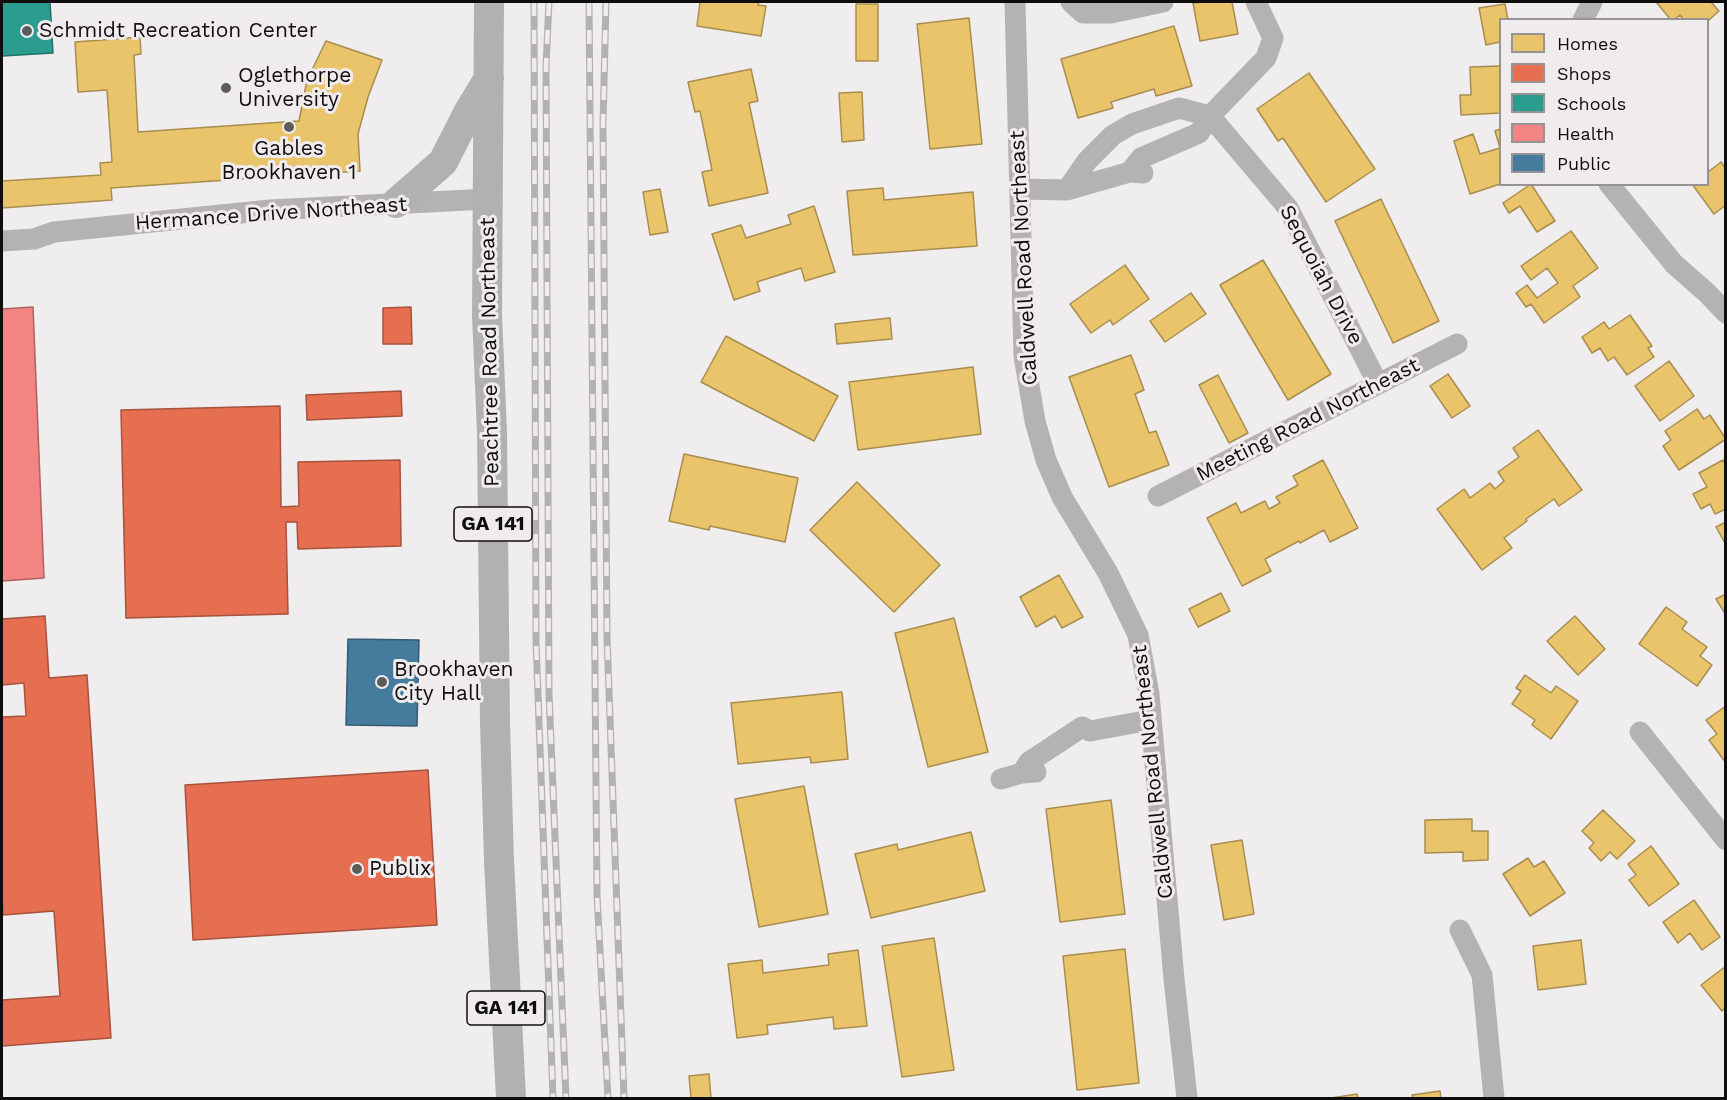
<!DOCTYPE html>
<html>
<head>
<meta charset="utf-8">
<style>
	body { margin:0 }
	#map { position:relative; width:1727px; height:1100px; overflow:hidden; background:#efedee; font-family:"Work Sans",sans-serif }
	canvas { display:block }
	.frame { position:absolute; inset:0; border:3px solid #0f0e0f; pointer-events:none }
	.legend { position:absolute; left:1499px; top:18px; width:210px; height:168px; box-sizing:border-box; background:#f0ecee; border:2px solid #969395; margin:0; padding:8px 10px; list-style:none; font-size:18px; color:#0f0e0f }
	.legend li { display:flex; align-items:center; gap:12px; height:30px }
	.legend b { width:30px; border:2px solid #969395 }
</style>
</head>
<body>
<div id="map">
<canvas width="1727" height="1100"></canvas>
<div class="frame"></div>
<ul class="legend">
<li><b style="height:16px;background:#e9c46a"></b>Homes</li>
<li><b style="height:16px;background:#e76f51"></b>Shops</li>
<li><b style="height:16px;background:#2a9d8f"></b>Schools</li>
<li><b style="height:16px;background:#f28482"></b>Health</li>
<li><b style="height:16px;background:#457b9d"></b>Public</li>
</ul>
</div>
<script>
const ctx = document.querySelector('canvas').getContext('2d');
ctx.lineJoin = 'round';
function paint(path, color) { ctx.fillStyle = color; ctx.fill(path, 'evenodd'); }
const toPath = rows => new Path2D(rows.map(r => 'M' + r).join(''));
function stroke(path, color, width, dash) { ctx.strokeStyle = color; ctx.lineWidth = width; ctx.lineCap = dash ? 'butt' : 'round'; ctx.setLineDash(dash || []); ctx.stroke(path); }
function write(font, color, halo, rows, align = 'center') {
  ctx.font = font + ' "Work Sans",sans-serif'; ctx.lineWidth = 6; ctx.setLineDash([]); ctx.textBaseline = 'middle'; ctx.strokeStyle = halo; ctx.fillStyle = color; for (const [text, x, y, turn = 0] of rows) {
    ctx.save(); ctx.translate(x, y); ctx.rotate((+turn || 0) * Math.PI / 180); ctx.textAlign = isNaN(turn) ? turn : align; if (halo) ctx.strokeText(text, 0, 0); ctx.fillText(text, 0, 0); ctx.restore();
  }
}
const homes = toPath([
	[700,2,759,2,758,5,766,6,761,36,697,26,700,2],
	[1203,2,1232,2,1238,34,1200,41,1193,3,1203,2],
	[1659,2,1711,2,1719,11,1708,21,1684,20,1680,15,1674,20,1671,20,1657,3,1659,2],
	[856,4,878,4,878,61,856,61,856,4],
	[1505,4,1508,20,1500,20,1500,42,1486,45,1479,8,1505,4],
	[969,18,982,144,930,149,917,24,969,18],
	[1174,26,1192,86,1156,96,1154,89,1111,102,1113,108,1078,118,1061,59,1174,26],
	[140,37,141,54,134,55,138,132,299,121,307,80,326,41,382,60,368,97,358,134,360,171,111,188,112,200,2,208,2,181,101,175,100,163,112,162,107,90,78,92,75,42,140,37],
	[1500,66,1500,113,1461,115,1460,95,1471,95,1470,67,1500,66],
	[751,69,758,101,749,103,768,193,709,206,702,172,712,170,700,111,695,112,688,82,751,69],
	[1309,73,1375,169,1326,202,1283,138,1278,141,1257,109,1309,73],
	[862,92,864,140,842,142,839,93,862,92],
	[1500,129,1500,184,1470,194,1454,141,1473,134,1480,154,1500,148,1495,131,1500,129],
	[1721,162,1726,169,1726,205,1714,214,1692,184,1708,184,1708,172,1721,162],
	[1531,184,1555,221,1537,232,1520,206,1509,213,1503,203,1531,184],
	[883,188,884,200,973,192,977,246,853,255,847,191,883,188],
	[660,189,668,232,650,235,643,192,660,189],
	[1381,199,1439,321,1393,343,1335,221,1381,199],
	[814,206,835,272,805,281,801,268,757,282,760,291,734,300,712,234,741,225,746,238,791,224,788,215,814,206],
	[1571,231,1598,268,1573,286,1580,297,1544,323,1531,304,1526,307,1516,293,1527,285,1537,298,1558,283,1547,268,1531,280,1521,266,1571,231],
	[1263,260,1331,374,1288,400,1220,285,1263,260],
	[1125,265,1149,299,1113,325,1110,320,1091,333,1070,304,1125,265],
	[1191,293,1206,314,1165,342,1150,321,1191,293],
	[1630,315,1652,346,1648,348,1654,357,1627,375,1614,357,1608,361,1600,348,1592,353,1582,337,1604,322,1609,329,1630,315],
	[890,318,892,339,837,344,835,324,890,318],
	[726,336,838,396,814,441,701,382,726,336],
	[1131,355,1144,390,1135,394,1149,433,1156,431,1169,465,1109,487,1069,377,1131,355],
	[1669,361,1694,396,1660,421,1635,386,1669,361],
	[973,367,981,434,858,450,849,382,973,367],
	[1448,374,1470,406,1452,418,1430,386,1448,374],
	[1218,375,1248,433,1229,443,1199,385,1218,375],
	[1697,409,1704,419,1710,415,1726,439,1679,470,1663,446,1671,440,1665,431,1697,409],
	[1538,430,1582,490,1559,506,1554,499,1526,519,1527,521,1504,538,1512,548,1482,570,1437,509,1464,489,1470,498,1490,483,1495,489,1504,481,1498,472,1519,457,1513,448,1538,430],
	[684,454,798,478,785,542,710,526,709,530,669,521,684,454],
	[1323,460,1358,528,1330,542,1324,530,1300,543,1299,541,1265,559,1271,571,1242,586,1207,518,1236,503,1241,513,1265,501,1269,509,1280,503,1276,497,1298,485,1293,476,1323,460],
	[1723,460,1726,465,1726,509,1715,514,1710,504,1701,509,1693,494,1707,487,1699,473,1723,460],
	[857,482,940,565,894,612,810,530,857,482],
	[1726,522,1726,545,1716,527,1726,522],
	[1059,575,1083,617,1062,628,1055,616,1036,627,1020,597,1059,575],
	[1221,593,1230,611,1198,627,1189,609,1221,593],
	[1726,594,1726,615,1716,599,1726,594],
	[1666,607,1687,622,1682,629,1707,647,1700,656,1712,665,1697,686,1639,644,1666,607],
	[1575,616,1605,649,1578,675,1547,641,1575,616],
	[954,618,988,752,928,767,895,633,954,618],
	[1525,675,1551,693,1556,686,1578,701,1551,739,1532,725,1535,720,1512,704,1521,691,1516,688,1525,675],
	[842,692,848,759,811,763,810,757,738,764,731,703,842,692],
	[1726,706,1726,763,1709,740,1717,734,1706,720,1726,706],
	[804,786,828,914,759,927,735,799,804,786],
	[1111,800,1125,914,1060,922,1046,809,1111,800],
	[1603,810,1635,841,1617,859,1610,852,1601,861,1589,848,1594,843,1582,831,1603,810],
	[1472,819,1472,831,1488,831,1488,860,1463,861,1463,852,1425,853,1425,820,1472,819],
	[971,832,985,891,871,918,855,854,897,844,898,850,971,832],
	[1242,840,1254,914,1224,920,1211,845,1242,840],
	[1651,846,1679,884,1649,906,1629,880,1636,875,1628,864,1651,846],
	[1528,858,1534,867,1544,861,1565,893,1530,916,1503,874,1528,858],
	[1694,900,1720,937,1702,950,1690,933,1678,943,1663,922,1694,900],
	[934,938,954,1070,902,1077,882,946,934,938],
	[1581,940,1586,984,1538,990,1533,946,1581,940],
	[1125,949,1139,1083,1077,1090,1063,956,1125,949],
	[858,950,867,1026,834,1029,833,1017,767,1025,768,1034,737,1038,728,964,762,960,763,973,829,965,828,954,858,950],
	[1726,966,1726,1007,1722,1011,1701,985,1726,966],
	[709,1074,711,1098,691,1098,689,1076,709,1074],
	[1440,1091,1441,1098,1413,1098,1412,1095,1440,1091],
	[1357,1094,1358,1098,1331,1098,1357,1094]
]);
paint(homes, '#e9c46a');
stroke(homes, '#a88d4f', 1.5);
const shops = toPath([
	[411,307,412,344,383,344,383,308,411,307],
	[401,391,402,416,307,420,306,395,401,391],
	[280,406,281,507,299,506,298,462,400,460,401,546,298,549,297,522,286,522,288,614,126,618,121,410,280,406],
	[45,616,49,678,87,675,111,1038,2,1046,2,1000,60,996,54,911,3,915,2,896,2,717,26,716,24,683,2,685,2,619,45,616],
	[428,770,437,925,193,940,185,785,428,770]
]);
paint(shops, '#e76f51');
stroke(shops, '#a6523d', 1.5);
const schools = toPath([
	[2,2,50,2,53,53,2,56,2,2]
]);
paint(schools, '#2a9d8f');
stroke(schools, '#227269', 1.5);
const health = toPath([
	[33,307,44,578,2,581,2,309,33,307]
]);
paint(health, '#f28482');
stroke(health, '#ae6160', 1.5);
const public = toPath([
	[348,639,419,640,417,726,346,725,348,639]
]);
paint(public, '#457b9d');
stroke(public, '#355a72', 1.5);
stroke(toPath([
	[1015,2,1024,356,1035,421,1046,460,1062,497,1108,573,1138,635,1149,694,1174,979,1187,1098],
	[1071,2,1083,13,1111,13,1163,2],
	[1583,20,1592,2],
	[1130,172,1141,158,1199,133,1210,116,1266,58,1273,38,1256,2],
	[1609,184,1674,264,1707,293,1726,313],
	[1020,189,1067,190,1130,172,1143,173],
	[1067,190,1087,161,1113,135,1132,124,1179,108,1210,116,1288,208,1378,384],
	[2,241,34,239,54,232,270,210,488,199],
	[1158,496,1457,344],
	[1640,732,1726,840],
	[1022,773,1029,762,1082,727,1090,731,1150,720],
	[1001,779,1022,773,1036,772],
	[1460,930,1482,975,1494,1098]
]), '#b4b2b3', 21);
stroke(toPath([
	[489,2,487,315,492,433,495,723,499,861,511,1098],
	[396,203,443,162,468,113,489,78]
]), '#b2b1b2', 30);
const rail = toPath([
	[534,2,536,641,553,1098],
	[549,2,546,67,549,694,566,1098],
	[589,2,597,896,608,1098],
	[606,2,603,124,607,637,624,1098]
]);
stroke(rail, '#b3b1b2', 7);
stroke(rail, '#f0ecee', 4.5, [14]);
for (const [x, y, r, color] of [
	[27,31,6,"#5d5c5d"],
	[226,88,6,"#5d5c5d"],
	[289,127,6,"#5d5c5d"],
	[382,682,6,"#5d5c5d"],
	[357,869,6,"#5d5c5d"]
]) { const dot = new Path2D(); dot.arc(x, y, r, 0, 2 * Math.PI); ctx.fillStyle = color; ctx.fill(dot); stroke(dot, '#f0ecee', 2); }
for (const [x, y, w] of [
	[493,524,78],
	[506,1008,78]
]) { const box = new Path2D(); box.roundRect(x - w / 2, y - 17, w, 34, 4.5); ctx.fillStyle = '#f0ecee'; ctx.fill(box); stroke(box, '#0f0e0f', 1.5); }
write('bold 20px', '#0f0e0f', null, [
	["GA 141",493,524],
	["GA 141",506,1008]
]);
write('21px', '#0f0e0f', '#f0ecee', [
	["Schmidt Recreation Center",39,31],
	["Oglethorpe",238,76],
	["University",238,100],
	["Gables",289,149,"center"],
	["Brookhaven 1",289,173,"center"],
	["Brookhaven",394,670],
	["City Hall",394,694],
	["Publix",369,869]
], 'left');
write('21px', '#0f0e0f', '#f0ecee', [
	["Hermance Drive Northeast",271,214,-4],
	["Caldwell Road Northeast",1024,258,-93],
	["Sequoiah Drive",1321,275,62],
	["Peachtree Road Northeast",490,352,-91],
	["Meeting Road Northeast",1308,420,-27],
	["Caldwell Road Northeast",1153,772,-96]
]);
</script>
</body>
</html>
